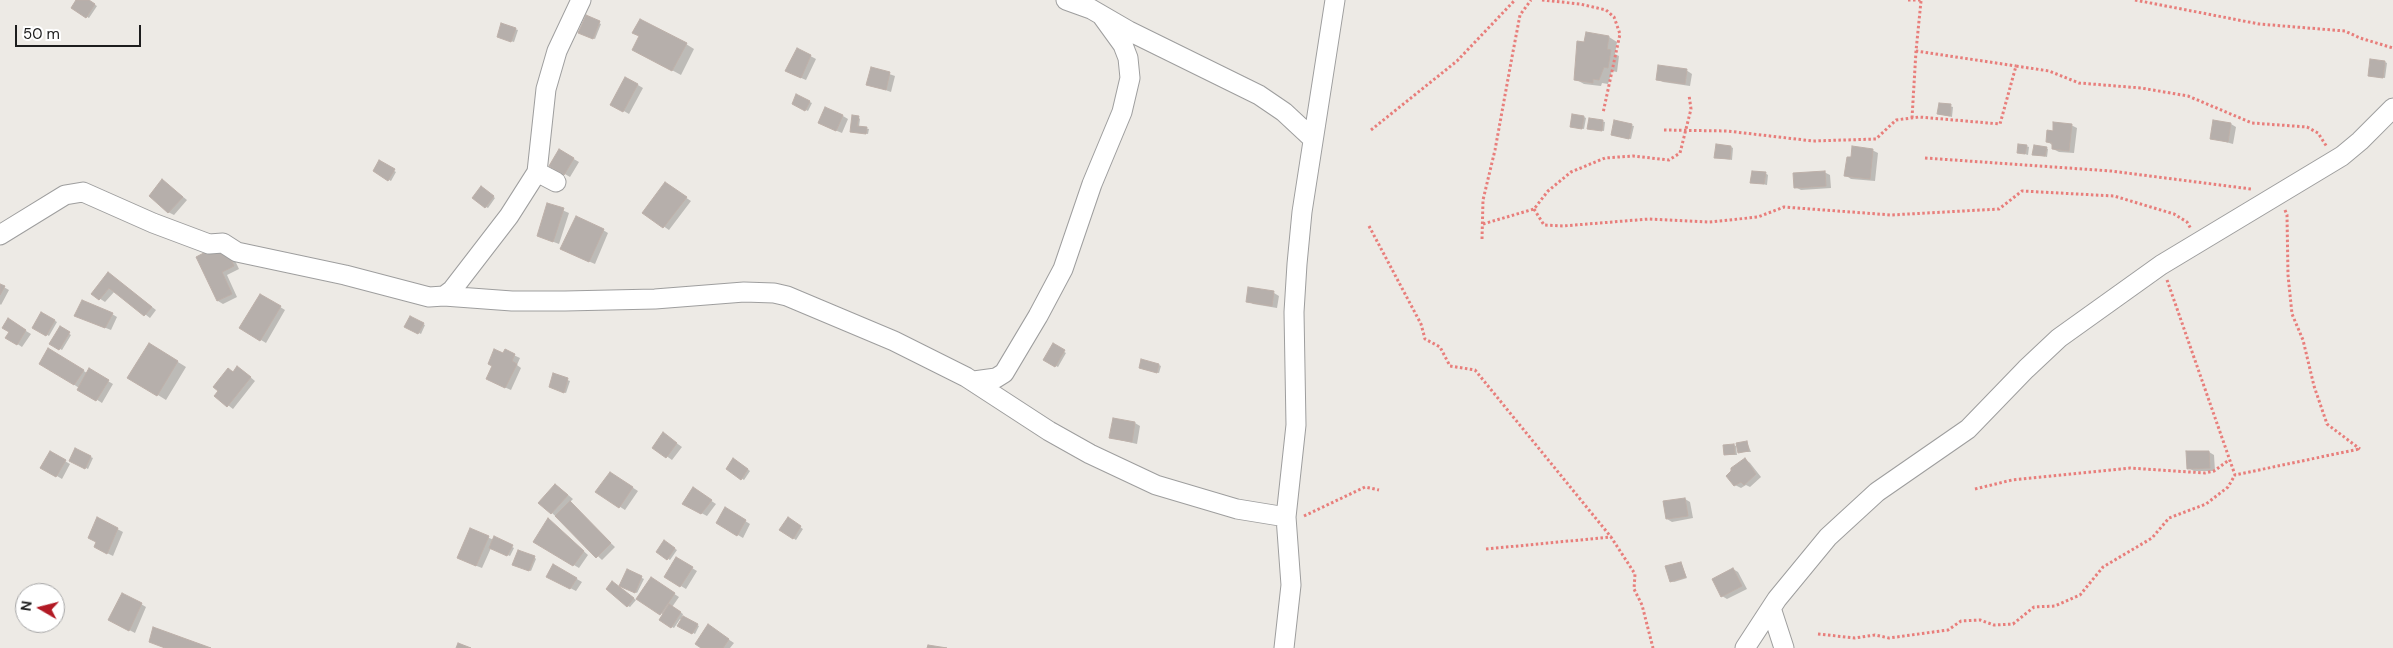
<!DOCTYPE html>
<html>
<head>
<meta charset="utf-8">
<style>
	body { margin:0 }
	#map { position:relative; width:2393px; height:648px; overflow:hidden; background:#edeae5; font-family:"DM Sans",sans-serif }
	canvas { display:block }
	.north { position:absolute; left:15px; top:583px; width:50px; height:50px; box-sizing:border-box; background:#fff; border:1px solid #a5a5a5; border-radius:50%; rotate:278deg; font-size:14px; font-weight:700; line-height:20px; text-align:center; color:#1d1d1d }
	.north::after { content:''; display:block; margin:auto; width:18px; height:22px; background:#b21924; clip-path:polygon(50% 0,100% 100%,50% 72%,0 100%) }
	.scale { position:absolute; left:15px; top:25px; width:126px; height:22px; box-sizing:border-box; border:2px solid #1d1d1d; border-top:0; padding-left:6px; font-size:15px; line-height:18px; white-space:nowrap; color:#1d1d1d; -webkit-text-stroke:4px #fff; paint-order:stroke }
</style>
</head>
<body>
<div id="map">
<canvas width="2393" height="648"></canvas>
<div class="north">N</div>
<div class="scale">50 m</div>
</div>
<script>
const ctx = document.querySelector('canvas').getContext('2d');
ctx.lineJoin = 'round';
function paint(path, color) { ctx.fillStyle = color; ctx.fill(path, 'evenodd'); }
const toPath = rows => new Path2D(rows.map(r => 'M' + r).join(''));
function stroke(path, color, width, dash) { ctx.strokeStyle = color; ctx.lineWidth = width; ctx.lineCap = dash ? 'butt' : 'round'; ctx.setLineDash(dash || []); ctx.stroke(path); }
paint(toPath([
	[77,0,87,0,97,6,89,18,72,8],
	[586,17,601,24,595,39,582,34],
	[515,29,518,30,514,42,501,38],
	[1609,37,1617,42,1615,54,1619,56,1617,72,1612,71,1608,84,1602,83,1601,86,1584,84,1575,79],
	[686,44,694,49,681,75,642,54],
	[797,49,816,59,806,80,792,74],
	[2385,62,2387,63,2385,78,2372,76],
	[872,68,895,76,891,92,868,84],
	[1686,70,1692,74,1690,86,1663,82,1657,79],
	[626,78,643,88,629,114,612,104],
	[797,96,812,103,808,111,793,104],
	[1940,104,1953,107,1952,117,1938,114],
	[843,116,848,119,842,133,825,126],
	[858,117,860,119,859,127,869,129,868,134,851,131],
	[1584,117,1586,118,1584,129,1571,126],
	[1590,119,1605,122,1604,131,1589,128],
	[1615,122,1634,126,1631,139,1613,135],
	[2231,124,2236,127,2233,144,2211,138],
	[2071,125,2077,128,2074,153,2059,152,2053,149,2052,145,2047,141,2054,132],
	[2026,146,2029,147,2028,155,2018,152],
	[1731,147,1733,148,1732,160,1718,158],
	[2046,148,2048,149,2047,157,2036,155],
	[1872,150,1878,153,1875,181,1851,179,1845,175],
	[560,151,579,162,570,177,551,166],
	[379,162,396,172,391,181,374,171],
	[1824,172,1830,175,1831,188,1801,190,1795,187],
	[1765,173,1768,175,1767,185,1752,182],
	[163,181,187,200,174,215,168,212],
	[670,187,691,201,669,230,644,213],
	[484,189,495,198,488,208,486,207],
	[548,204,569,213,559,244,538,236],
	[603,230,608,233,595,264,567,252],
	[229,248,239,269,227,275,237,297,223,304,218,301,197,257],
	[113,277,156,310,150,318,115,291,105,302,93,294],
	[0,285,9,290,1,305,0,304],
	[1274,293,1279,296,1277,308,1253,304,1248,301],
	[261,295,285,310,266,343,241,328],
	[42,313,57,322,49,336,34,327],
	[112,314,117,317,111,330,81,318],
	[410,318,425,325,421,334,406,326],
	[8,320,31,334,22,347,7,337,11,332],
	[60,328,71,335,62,350,51,344],
	[149,344,186,367,166,400,129,377],
	[1053,345,1066,353,1058,367,1045,360],
	[49,350,87,373,89,370,113,384,102,403,41,363],
	[505,351,520,358,517,365,521,368,511,390,493,382],
	[1159,365,1161,366,1159,373,1142,369],
	[243,371,255,381,233,409,216,396,234,373],
	[554,375,570,381,566,393,552,388],
	[1135,423,1140,426,1137,444,1111,438],
	[668,437,682,447,672,460,654,447],
	[1747,442,1751,452,1739,452],
	[1734,445,1736,446,1737,455,1725,455],
	[75,450,93,458,88,469,71,460],
	[2209,452,2214,455,2215,471,2194,471,2188,468],
	[51,453,70,464,62,479,42,467],
	[734,459,750,471,744,480,728,469],
	[1745,459,1750,463,1761,477,1750,487,1746,485,1741,488,1735,485],
	[610,473,638,491,625,510,597,492],
	[556,485,573,499,569,503,615,547,602,560,552,513],
	[698,492,716,504,707,516,684,504],
	[1685,499,1690,502,1693,518,1672,522,1667,519],
	[731,512,750,524,743,538,718,523],
	[98,519,123,532,113,556,101,550,97,541],
	[548,519,588,555,579,568,535,542],
	[788,519,803,529,796,540,781,530],
	[470,530,494,540,495,538,514,548,510,556,491,548,482,568,464,561],
	[665,542,677,550,670,560,658,552],
	[534,557,536,559,531,571,516,565],
	[677,559,697,571,686,589,666,577],
	[1681,563,1687,578,1674,582,1671,581],
	[553,565,582,582,576,591,547,576],
	[1733,569,1738,572,1747,589,1727,599,1722,596],
	[627,571,644,579,637,593,621,585],
	[656,582,679,597,672,607,683,614,682,617,699,626,695,634,679,625,682,620,680,619,674,628,672,627,661,619,664,615,638,598],
	[615,584,636,600,630,607,628,606],
	[141,604,146,607,135,633,110,620],
	[713,629,734,643,730,648,703,648]
]), '#0003');
const building = toPath([
	[76,0,89,0,95,4,86,18,71,8,76,0],
	[586,15,600,21,593,39,578,33,586,15],
	[640,19,687,43,672,71,632,50,639,36,632,33,640,19],
	[501,23,516,28,511,42,497,37,501,23],
	[1586,32,1609,36,1607,49,1611,50,1608,68,1604,67,1599,80,1593,79,1593,83,1574,80,1577,41,1584,42,1586,32],
	[797,48,811,55,801,78,785,71,797,48],
	[2370,59,2385,61,2383,78,2368,76,2370,59],
	[1658,65,1687,69,1685,84,1656,80,1658,65],
	[871,67,890,72,886,90,866,85,871,67],
	[625,77,638,84,623,112,610,105,625,77],
	[796,94,810,101,805,111,792,104,796,94],
	[1939,103,1951,104,1950,116,1937,114,1939,103],
	[825,107,843,115,836,131,818,123,825,107],
	[1572,114,1584,116,1582,129,1570,127,1572,114],
	[852,115,859,116,857,126,867,127,866,134,850,132,852,115],
	[1589,118,1603,120,1602,131,1587,129,1589,118],
	[1614,120,1632,124,1629,139,1611,135,1614,120],
	[2213,120,2231,123,2228,142,2210,139,2213,120],
	[2053,122,2072,124,2069,151,2052,149,2052,143,2046,142,2047,130,2053,131,2053,122],
	[1716,144,1731,146,1730,159,1714,158,1716,144],
	[2018,144,2027,145,2025,154,2017,153,2018,144],
	[2034,145,2047,147,2045,156,2032,155,2034,145],
	[1852,146,1873,149,1870,179,1844,176,1847,157,1851,157,1852,146],
	[559,149,574,158,564,175,549,166,559,149],
	[379,160,395,169,388,181,373,171,379,160],
	[1752,171,1766,172,1764,184,1750,183,1752,171],
	[1825,171,1826,186,1794,188,1793,173,1825,171],
	[162,179,183,197,168,213,149,196,162,179],
	[665,182,687,197,663,228,642,213,665,182],
	[481,186,494,196,485,208,472,198,481,186],
	[547,203,564,208,553,242,537,236,547,203],
	[576,216,604,229,589,262,560,249,576,216],
	[223,243,234,266,222,272,232,294,217,301,196,257,223,243],
	[108,272,152,307,144,316,109,288,99,300,91,294,108,272],
	[0,284,5,286,0,295,0,284],
	[1248,287,1274,291,1272,306,1246,302,1248,287],
	[260,294,281,306,260,341,239,328,260,294],
	[82,300,113,313,105,328,74,316,82,300],
	[41,312,55,320,46,336,32,328,41,312],
	[410,316,424,323,418,334,404,327,410,316],
	[8,318,26,330,17,345,5,338,9,332,2,328,8,318],
	[60,326,70,332,59,350,49,344,60,326],
	[149,343,178,361,157,396,127,378,149,343],
	[1053,343,1065,350,1055,367,1043,360,1053,343],
	[48,348,84,370,74,385,39,364,48,348],
	[494,349,503,353,505,349,515,354,512,361,517,364,505,388,486,379,492,366,488,364,494,349],
	[1141,359,1159,364,1157,373,1139,368,1141,359],
	[237,366,251,377,227,407,214,396,218,391,213,387,228,368,233,372,237,366],
	[89,368,109,380,96,401,77,390,89,368],
	[553,373,568,378,564,393,549,387,553,373],
	[1113,418,1135,422,1132,442,1109,438,1113,418],
	[663,432,677,443,666,458,652,448,663,432],
	[1747,441,1749,451,1738,453,1736,443,1747,441],
	[1734,444,1735,454,1724,455,1723,445,1734,444],
	[75,448,91,456,85,469,69,461,75,448],
	[50,451,66,460,56,477,40,468,50,451],
	[2186,451,2209,451,2210,468,2187,469,2186,451],
	[733,458,748,469,741,480,726,469,733,458],
	[1745,458,1756,474,1744,485,1741,482,1734,486,1726,476,1731,471,1731,468,1745,458],
	[610,472,633,487,619,508,595,492,610,472],
	[555,484,568,495,551,514,538,503,555,484],
	[693,487,712,500,701,514,682,504,693,487],
	[1685,498,1688,516,1666,519,1663,501,1685,498],
	[570,501,611,543,596,558,555,516,570,501],
	[725,507,746,520,737,536,716,523,725,507],
	[97,517,118,528,107,554,94,547,96,542,88,538,97,517],
	[788,517,801,526,793,539,779,530,788,517],
	[548,518,584,551,573,566,533,542,548,518],
	[470,528,489,536,476,566,457,558,470,528],
	[494,536,513,545,507,556,489,548,494,536],
	[664,540,675,548,667,560,656,552,664,540],
	[518,550,535,556,529,571,512,565,518,550],
	[676,557,693,567,680,587,664,577,676,557],
	[1681,562,1686,577,1670,582,1665,566,1681,562],
	[553,564,577,578,570,589,546,577,553,564],
	[1733,568,1742,586,1721,597,1712,579,1733,568],
	[627,569,642,576,635,593,619,586,627,569],
	[651,577,675,593,660,615,636,599,651,577],
	[612,581,634,598,627,607,606,589,612,581],
	[122,593,142,603,129,631,108,620,122,593],
	[669,604,681,612,671,628,659,620,669,604],
	[683,616,698,624,692,634,677,626,683,616],
	[708,624,729,639,723,648,701,648,695,644,708,624],
	[153,627,211,648,165,648,149,642,153,627],
	[458,643,471,648,456,648,458,643],
	[928,645,947,648,927,648,928,645]
]);
paint(building, '#b6afab');
stroke(building, '#bdb0a9', 1);
const minor = toPath([
	[1066,0,1091,9,1129,31,1259,95,1284,112,1313,139],
	[537,172,556,182],
	[0,235,65,195,83,192,153,223,209,244,223,243,237,252,345,275,429,297,444,296,452,290,509,216,537,172,546,89,557,51,581,0],
	[444,296,512,301,565,301,655,299,744,292,774,293,787,296,894,341,966,377,1049,431,1090,454,1156,485,1237,509,1286,517],
	[974,381,996,378,1004,373,1038,316,1063,269,1092,184,1122,112,1130,78,1128,58,1123,45,1102,16],
	[1771,608,1784,648],
	[1284,648,1291,585,1286,517,1296,425,1294,312,1297,264,1302,212,1335,0],
	[1745,648,1777,599,1828,537,1877,492,1968,429,2026,369,2059,338,2161,265,2342,156,2360,141,2393,108]
]);
stroke(minor, '#9e9e9e', 21);
stroke(toPath([
	[1542,0,1580,4,1606,10,1614,17,1620,34,1603,113],
	[1908,0,1921,0],
	[2135,0,2259,24,2345,31,2360,38,2393,48],
	[1921,1,1916,51,2016,66],
	[1912,118,1916,51],
	[1371,130,1457,61,1515,0],
	[1664,130,1727,131,1813,141,1876,139,1896,120,1919,117,2000,124,2016,66,2049,71,2079,83,2141,88,2188,96,2252,123,2307,127,2318,133,2327,147],
	[1925,158,2111,171,2251,189],
	[1534,209,1544,225,1563,226,1649,219,1709,222,1758,217,1784,207,1891,215,1999,209,2022,191,2114,196,2174,214,2187,222,2191,229],
	[2285,210,2287,215,2288,275,2292,314,2303,340,2314,386,2327,424,2360,449],
	[1483,224,1534,209,1548,191,1571,172,1605,158,1633,156,1669,160,1680,153,1691,109,1689,95],
	[1369,226,1421,324,1425,339,1440,347,1450,366,1475,370,1611,537],
	[1482,239,1483,200,1495,150,1512,57,1520,15,1531,0],
	[2167,280,2235,475,2359,449],
	[1975,489,2012,480,2130,468,2205,473,2214,471,2229,460],
	[1304,516,1365,487,1379,490],
	[1486,549,1611,537,1635,574,1634,589,1642,605,1653,648],
	[1818,634,1855,638,1875,635,1889,638,1948,630,1961,621,1980,620,1994,625,2013,624,2034,607,2055,606,2080,595,2103,567,2152,538,2169,518,2206,504,2228,487,2235,475]
]), '#e87e7b', 3, [2.5, 2.5]);
stroke(minor, '#fff', 19);
</script>
</body>
</html>
